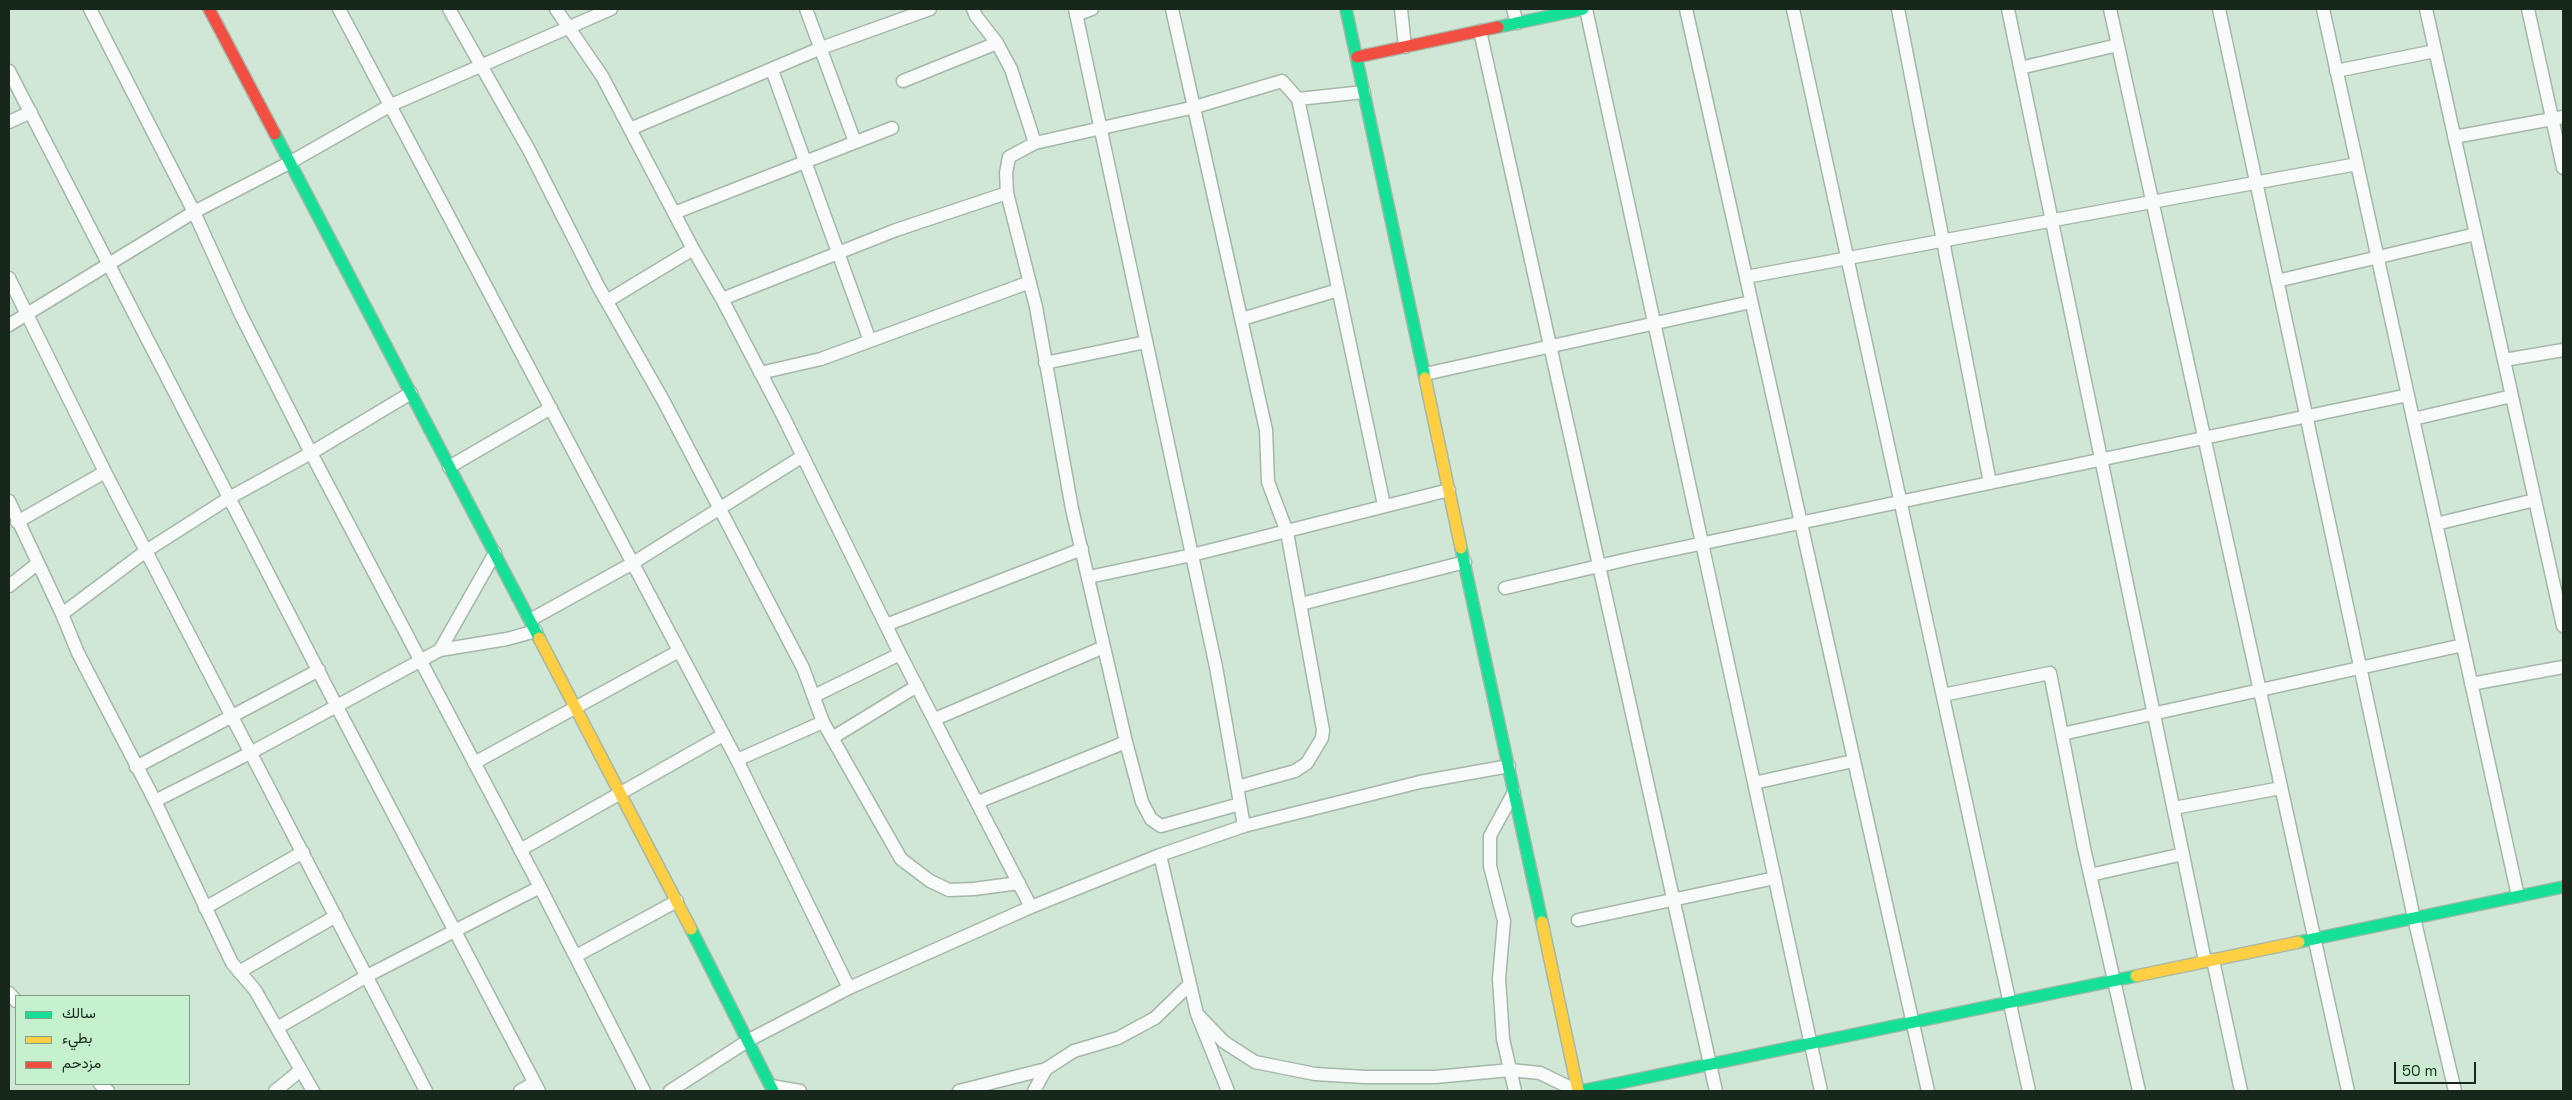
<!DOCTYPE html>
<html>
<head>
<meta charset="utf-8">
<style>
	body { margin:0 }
	#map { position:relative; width:2572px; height:1100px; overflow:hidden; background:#d0e7d5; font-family:"Space Grotesk",Vazirmatn,sans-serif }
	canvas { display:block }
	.frame { position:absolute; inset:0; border:10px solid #17271b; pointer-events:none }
	.legend { position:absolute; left:15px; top:995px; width:175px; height:90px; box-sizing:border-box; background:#c6f1cf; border:1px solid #80a087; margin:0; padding:6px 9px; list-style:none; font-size:15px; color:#17271b }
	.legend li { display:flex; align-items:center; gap:10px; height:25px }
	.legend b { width:25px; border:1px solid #80a087 }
	.scale { position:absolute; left:2394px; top:1062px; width:82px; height:22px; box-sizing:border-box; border:2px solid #17271b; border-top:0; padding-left:6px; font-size:15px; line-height:18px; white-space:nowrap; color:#17271b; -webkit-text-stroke:4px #c6f1cf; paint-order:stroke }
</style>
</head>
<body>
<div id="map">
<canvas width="2572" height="1100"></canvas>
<div class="frame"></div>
<ul class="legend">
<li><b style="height:6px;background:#16e098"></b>سالك</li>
<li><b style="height:6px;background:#ffcf43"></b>بطيء</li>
<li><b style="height:6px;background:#f24e42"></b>مزدحم</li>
</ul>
<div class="scale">50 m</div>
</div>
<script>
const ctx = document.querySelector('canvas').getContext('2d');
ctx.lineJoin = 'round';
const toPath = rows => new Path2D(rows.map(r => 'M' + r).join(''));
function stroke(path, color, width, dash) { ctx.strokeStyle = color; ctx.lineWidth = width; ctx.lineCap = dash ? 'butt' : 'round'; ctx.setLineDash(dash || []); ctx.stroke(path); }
const street = toPath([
	[90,9,194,212,240,313,311,453,540,887,644,1091],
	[339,9,737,760,849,988],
	[449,9,529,150,598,286,663,400,803,668,823,722,901,859,930,881,949,890,974,889,1019,883],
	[556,9,602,76,693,249,722,299,783,416,900,654,1031,907],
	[806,9,855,142],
	[973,9,976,16,997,43,1011,69,1035,143,1009,157,1006,173,1007,193,1036,307,1072,509,1126,742,1142,802,1151,819,1161,826,1240,804],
	[1075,9,1216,667,1244,826],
	[1172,9,1266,430,1268,482,1287,532,1323,730,1322,738,1307,763,1295,771,1237,787],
	[1401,9,1405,47],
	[1513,9,1517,23],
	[1586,9,1821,1091],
	[1686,9,1928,1091],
	[1793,9,2029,1091],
	[1898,9,1990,483],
	[2008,9,2205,961],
	[2110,9,2348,1091],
	[2219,9,2414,918,2455,1091],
	[2323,9,2518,896],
	[2426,9,2563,626],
	[2528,9,2563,168],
	[1076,15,1092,9],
	[1480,31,1716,1091],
	[2020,68,2118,45],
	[772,70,870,341],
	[9,71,336,705,539,1091],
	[2336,71,2435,51],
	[903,81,997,43],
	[1298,99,1364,92],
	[9,122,31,112],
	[630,129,821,48,930,9],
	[2454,137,2563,117],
	[1035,143,1195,107,1282,81,1298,99,1384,505],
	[674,213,892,128],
	[1746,277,2357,164],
	[9,278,105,472,426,1091],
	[2277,281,2476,234],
	[722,299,896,230,1007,193],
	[607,301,693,249],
	[1242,319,1338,290],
	[9,325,194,212,289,163,391,105,611,9],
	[2504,360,2563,350],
	[1045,363,1146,342],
	[760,373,821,359,1030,282],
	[1425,374,1751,302],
	[2413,419,2512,396],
	[449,467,551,408],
	[9,501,62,614,78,653,155,801,232,963,255,990,313,1091],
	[17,522,105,472],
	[2436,524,2535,500],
	[1089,577,1192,555,1449,490],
	[9,586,37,564],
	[1505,588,1633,558,2408,395],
	[1301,604,1465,562],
	[62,614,146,551,229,498,311,453,411,393],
	[530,620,633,563,803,456],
	[886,625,1082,549],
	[440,650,495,553],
	[2471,684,2563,667],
	[1943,695,2050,673,2084,848,2139,1091],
	[814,696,900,654],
	[935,719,1104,647],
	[2062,734,2463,645],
	[832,738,917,686],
	[737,760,823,722],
	[474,763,679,651],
	[136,767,319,670],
	[1754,783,1853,761],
	[1514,792,1490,836,1490,866,1504,921,1499,979,1503,1039,1515,1091],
	[155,801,252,752,440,650,507,639,536,631],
	[978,802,1126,742],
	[2174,808,2281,788],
	[520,850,723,735],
	[1160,855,1197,1014,1228,1091],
	[2090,875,2183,854],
	[205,908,303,852],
	[1578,920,1775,878],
	[576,956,677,901],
	[2213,960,2241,1091],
	[239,972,336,916],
	[9,993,16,1001],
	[1197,1014,1224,1042,1255,1062,1315,1074,1365,1077,1435,1077,1510,1070,1540,1073,1577,1091],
	[277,1028,367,976,540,887],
	[100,1084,108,1091],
	[771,1086,800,1091],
	[275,1091,301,1070],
	[520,1091,534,1083],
	[670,1091,749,1040,849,988,1031,907,1160,855,1244,826,1420,782,1509,766],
	[959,1091,1046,1069],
	[1034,1091,1046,1069,1074,1051,1118,1038,1155,1018,1190,984]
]);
const fast = toPath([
	[1346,9,1425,378],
	[1498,27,1583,9],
	[275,134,539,638],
	[1461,548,1542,922],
	[691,929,773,1091],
	[2299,942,2563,887],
	[1581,1091,2136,976]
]);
const slow = toPath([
	[1425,378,1461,548],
	[539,638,691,929],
	[1542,922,1578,1091],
	[2136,976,2299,942]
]);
const jam = toPath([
	[209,9,275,134],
	[1357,57,1498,27]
]);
stroke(street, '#a5b7a9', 15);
stroke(fast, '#a5b7a9', 14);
stroke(slow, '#a5b7a9', 14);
stroke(jam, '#a5b7a9', 14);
stroke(street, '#f8fbf9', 12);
stroke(fast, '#16e098', 11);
stroke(slow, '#ffcf43', 11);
stroke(jam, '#f24e42', 11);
</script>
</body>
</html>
